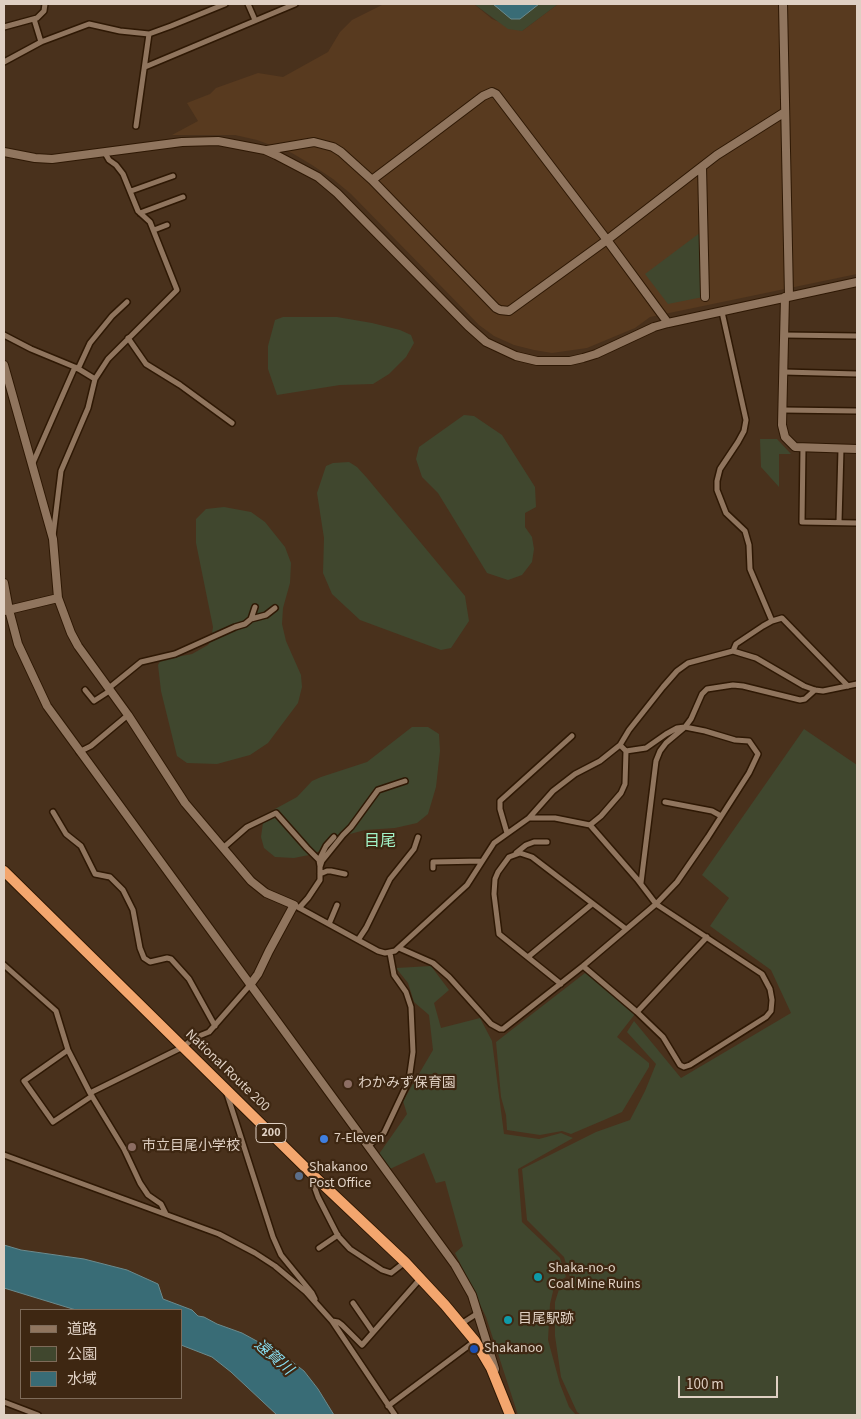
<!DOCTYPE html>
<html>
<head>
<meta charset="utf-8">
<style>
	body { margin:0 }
	#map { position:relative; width:861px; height:1419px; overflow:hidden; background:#49311c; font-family:"Source Sans 3","Noto Sans JP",sans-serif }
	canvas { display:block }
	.frame { position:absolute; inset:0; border:5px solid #dfd0c3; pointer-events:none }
	.legend { position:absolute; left:20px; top:1309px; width:162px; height:90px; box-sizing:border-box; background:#3e2712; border:1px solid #7e6b59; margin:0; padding:6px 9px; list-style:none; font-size:15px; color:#dfd0c3 }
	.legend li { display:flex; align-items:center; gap:10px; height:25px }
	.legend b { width:25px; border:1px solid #7e6b59 }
	.scale { position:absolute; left:678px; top:1376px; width:100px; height:22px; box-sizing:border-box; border:2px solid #dfd0c3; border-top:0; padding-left:6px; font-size:15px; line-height:18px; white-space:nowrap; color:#dfd0c3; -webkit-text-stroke:4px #3e2712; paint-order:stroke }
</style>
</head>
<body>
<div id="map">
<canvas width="861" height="1419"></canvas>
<div class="frame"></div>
<ul class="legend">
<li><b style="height:6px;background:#90755e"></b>道路</li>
<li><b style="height:14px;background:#40472e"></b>公園</li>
<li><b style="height:14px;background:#396c76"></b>水域</li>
</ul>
<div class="scale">100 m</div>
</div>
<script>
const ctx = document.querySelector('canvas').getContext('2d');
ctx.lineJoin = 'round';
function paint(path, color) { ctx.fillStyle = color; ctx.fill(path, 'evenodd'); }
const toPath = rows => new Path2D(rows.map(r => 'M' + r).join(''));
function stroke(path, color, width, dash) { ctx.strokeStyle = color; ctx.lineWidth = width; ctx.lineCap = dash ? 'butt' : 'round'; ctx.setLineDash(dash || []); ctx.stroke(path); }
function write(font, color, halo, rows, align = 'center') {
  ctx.font = font + ' "Source Sans 3","Noto Sans JP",sans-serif'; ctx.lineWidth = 4.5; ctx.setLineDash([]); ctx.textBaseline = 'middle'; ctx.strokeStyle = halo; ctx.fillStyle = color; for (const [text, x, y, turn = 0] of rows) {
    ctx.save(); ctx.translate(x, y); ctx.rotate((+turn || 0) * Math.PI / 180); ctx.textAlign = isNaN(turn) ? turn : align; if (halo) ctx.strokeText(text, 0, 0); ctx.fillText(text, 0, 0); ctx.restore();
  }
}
paint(toPath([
	[384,4,474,4,492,19,522,31,558,4,857,4,857,274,650,317,635,328,587,348,552,353,534,350,514,345,494,336,479,325,351,194,333,179,312,165,292,153,257,140,235,135,172,135,198,121,187,103,210,94,216,88,258,73,283,77,328,52,340,32,352,20]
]), '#583a1f');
paint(toPath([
	[474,4,558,4,522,31,508,29],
	[701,232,703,297,668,304,645,274],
	[283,317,337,317,372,323,400,330,411,335,414,343,406,357,389,374,373,384,340,385,277,395,268,369,268,346,275,320],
	[464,415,474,416,502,435,535,487,536,507,525,513,525,527,532,537,534,549,532,562,522,575,508,580,487,573,438,493,422,477,416,459,419,447],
	[760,439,777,439,791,454,779,454,779,487,761,467],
	[349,462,357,467,367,478,465,596,469,621,451,648,441,650,360,620,332,594,323,573,324,538,317,493,326,466,333,463],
	[224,507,251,512,265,522,285,547,291,563,290,583,283,608,282,624,286,641,301,675,302,687,298,703,268,743,250,755,217,764,187,763,177,756,161,691,158,665,161,660,192,654,208,645,211,640,213,627,196,543,196,519,206,509],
	[412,727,428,727,439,734,440,751,436,787,428,814,417,823,395,828,365,830,350,834,314,854,294,858,275,857,264,848,261,837,264,815,297,797,312,781,321,777,367,762],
	[804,729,857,765,857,1415,581,1415,577,1412,561,1377,555,1336,555,1302,561,1283,571,1280,564,1257,527,1220,522,1169,596,1132,630,1120,645,1091,656,1064,627,1032,634,1021,681,1078,791,1013,771,970,710,926,729,898,702,875],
	[431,966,449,990,434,1003,441,1028,480,1018,492,1041,504,1134,539,1139,561,1133,573,1138,518,1169,522,1222,560,1258,566,1277,555,1283,550,1304,548,1340,560,1384,569,1407,576,1415,518,1415,486,1317,455,1253,463,1246,445,1181,436,1183,424,1153,390,1169,379,1154,407,1114,403,1101,433,1050,429,1015,414,1002,408,983,396,968],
	[585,973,589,974,635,1014,617,1037,649,1063,649,1067,622,1112,604,1120,571,1134,562,1131,540,1135,507,1130,506,1115,501,1097,496,1042]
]), '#40472e');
const water = toPath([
	[493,4,539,4,520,19,511,19,493,4],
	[4,1245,21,1250,84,1259,127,1270,158,1284,163,1299,192,1310,198,1316,204,1317,217,1324,242,1333,286,1357,304,1371,318,1389,334,1415,277,1415,231,1372,212,1357,181,1345,181,1310,76,1310,4,1288,4,1245]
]);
paint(water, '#396c76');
stroke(water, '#6b8a8d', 1);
const street = toPath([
	[248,4,255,20],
	[34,19,41,42],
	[4,27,37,18,44,11,45,4],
	[4,62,41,42,89,24,120,31,149,34,171,26,225,4],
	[145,67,295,4],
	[136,126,149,34],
	[131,191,173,176],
	[140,213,183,197],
	[154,230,167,225],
	[722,312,746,420,744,431,738,442,720,469,717,481,717,490,726,513,745,531,749,545,750,569,772,621],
	[4,335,31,349,77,368,95,379],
	[784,335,857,336],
	[128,338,146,364,180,385,232,423],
	[78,369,90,343,112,316,127,302],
	[784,372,857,374],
	[783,410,857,411],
	[803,448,802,522,857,523],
	[32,465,75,367],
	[839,522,841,449],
	[53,536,61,471,88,408,95,379,108,359,177,290,150,222,138,211,123,174,116,165,109,160,105,153],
	[251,619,266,615,275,608],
	[733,651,736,644,763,626,772,621,782,618,848,686],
	[109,688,141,662,175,654,235,627,245,624,251,619,255,607],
	[85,690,94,701,111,690],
	[79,752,91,746,128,715],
	[665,802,712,811,721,816],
	[53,812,66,834,81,846,95,874,110,877,123,890,133,910,140,948,144,958,150,962,167,958,171,959,189,979,215,1026],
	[529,818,555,818,590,825,637,879,656,904,762,974,770,989,772,1000,771,1011,766,1017,690,1065,684,1067,680,1065,663,1037,637,1012,583,966],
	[590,825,601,816,621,793,625,784,626,751],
	[507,833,500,809,500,801,572,736],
	[223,848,247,827,276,813,307,848,319,860,320,866],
	[516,853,526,845,534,842,547,842],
	[319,860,326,846,334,837],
	[433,868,433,862,482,861],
	[320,874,327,871,331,871,345,874],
	[641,883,656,761,660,751,666,743,685,727,691,719,702,694,707,689,733,685,743,686,800,700,805,699,815,690],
	[294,905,378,951,385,953,395,951,467,885,494,843,529,818,553,791,575,774,600,761,620,745,629,730,663,687,677,671,688,663,733,651,756,658,804,686,815,690,823,691,857,684],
	[299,908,308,898,320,880,320,867,322,861,343,835,351,827,378,790,405,781],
	[329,924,337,905],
	[358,940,366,928,390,879,414,849,418,837],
	[399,948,433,963,449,977,491,1024,500,1029,503,1029,583,966,656,904,677,882,708,837,749,773,758,754,749,741,735,740,705,731,685,727,677,728,666,734,646,748,626,751,620,745],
	[528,957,592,904],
	[4,965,56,1011,68,1050,90,1093,124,1149,140,1183,148,1195,161,1204,166,1214],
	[561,984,499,934,494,894,495,879,498,872,509,857,520,853,532,857,626,929],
	[637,1012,707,937],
	[68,1050,24,1081,53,1122,92,1096],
	[90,1093,183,1047,194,1038,209,1032,250,985],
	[227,1094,273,1237,281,1255,312,1293,315,1299],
	[368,1146,384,1133,409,1080,413,1052,411,1007,406,992,394,975,390,953],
	[4,1155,219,1234,255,1253,275,1266,306,1292,332,1321,395,1415],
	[314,1176,313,1183,318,1197,338,1236,350,1249,382,1270,391,1273,405,1262],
	[319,1248,338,1235],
	[353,1303,373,1332],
	[332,1321,338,1322,342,1325,362,1345,420,1279],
	[461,1324,478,1313],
	[4,1402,38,1415],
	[388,1406,475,1341]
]);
const secondary = toPath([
	[783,4,789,296],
	[267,150,314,142,333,147,341,152,372,180,496,308,500,310,509,311,607,240,717,155,785,112],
	[4,152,35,158,52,159,182,142,218,141,265,150,276,155,318,177,337,193,468,326,486,342,516,356,537,361,570,361,583,358,596,354,654,327,668,323,857,282],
	[702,167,705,297],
	[372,180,483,96,492,92,496,94,607,240,668,323],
	[785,297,782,425,785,437,795,447,857,449],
	[4,365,53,539,58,598,71,633,78,646,128,715,185,803,251,881,266,893,294,905,269,951,258,974,250,985],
	[4,583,9,610,18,644,47,706,455,1265,472,1295,495,1369],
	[4,611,58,598]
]);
const highway = toPath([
	[4,871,314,1176,405,1262,445,1305,475,1341,491,1368,510,1415]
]);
stroke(street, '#2e1804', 8);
stroke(secondary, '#2e1804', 10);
stroke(highway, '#2e1804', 12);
stroke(street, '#90755e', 5);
stroke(secondary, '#90755e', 8);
stroke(highway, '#f3a66e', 10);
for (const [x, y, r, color] of [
	[348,1084,5,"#8d6e63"],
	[324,1139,5,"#3f7fe0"],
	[132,1147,5,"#8d6e63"],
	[299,1176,5,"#5c6f8a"],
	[538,1277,5,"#0f9aa8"],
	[508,1320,5,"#0f9aa8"],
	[474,1349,5,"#1a4fb4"]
]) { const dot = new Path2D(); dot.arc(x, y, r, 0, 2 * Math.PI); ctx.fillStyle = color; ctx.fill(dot); stroke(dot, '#3e2712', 2); }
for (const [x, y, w] of [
	[271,1133,30]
]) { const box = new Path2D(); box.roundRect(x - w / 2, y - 9.5, w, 19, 4); ctx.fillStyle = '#3e2712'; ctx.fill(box); stroke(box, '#dfd0c3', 1); }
write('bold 12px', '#dfd0c3', null, [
	["200",271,1133]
]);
write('14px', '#dfd0c3', '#3e2712', [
	["National Route 200",227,1071,44]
]);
write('14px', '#dfd0c3', '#3e2712', [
	["わかみず保育園",358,1084],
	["7-Eleven",334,1139],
	["市立目尾小学校",142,1147],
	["Shakanoo",309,1168],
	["Post Office",309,1184],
	["Shaka-no-o",548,1269],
	["Coal Mine Ruins",548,1285],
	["目尾駅跡",518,1320],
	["Shakanoo",484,1349]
], 'left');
write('italic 15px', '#88def1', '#3e2712', [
	["遠賀川",273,1358,41]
]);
write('16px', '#a2f3c7', '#3e2712', [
	["目尾",380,842]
]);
</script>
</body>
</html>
